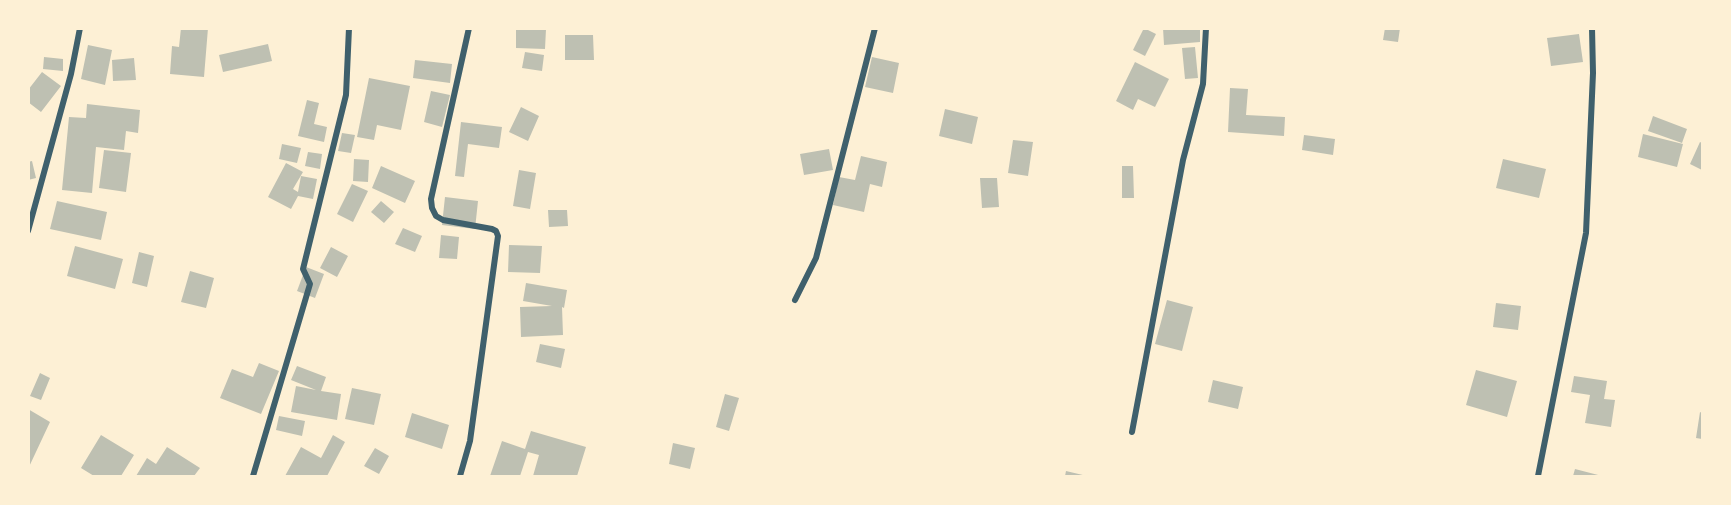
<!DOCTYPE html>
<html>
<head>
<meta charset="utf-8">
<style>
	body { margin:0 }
	#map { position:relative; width:1731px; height:505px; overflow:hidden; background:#fdf0d5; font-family:Raleway,sans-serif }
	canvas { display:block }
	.frame { position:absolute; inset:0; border:30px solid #fdf0d5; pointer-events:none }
</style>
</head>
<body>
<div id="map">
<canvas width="1731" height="505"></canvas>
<div class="frame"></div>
</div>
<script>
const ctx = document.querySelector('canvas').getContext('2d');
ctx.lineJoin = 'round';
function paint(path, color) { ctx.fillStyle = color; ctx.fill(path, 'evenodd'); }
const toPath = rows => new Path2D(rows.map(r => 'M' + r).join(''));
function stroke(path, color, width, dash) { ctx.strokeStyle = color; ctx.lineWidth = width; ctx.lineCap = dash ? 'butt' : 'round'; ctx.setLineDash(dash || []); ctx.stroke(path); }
paint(toPath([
	[181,28,208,28,204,77,170,74,172,46,179,47],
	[516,28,546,29,545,49,516,48],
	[1144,28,1156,34,1145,56,1133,50],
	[1163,28,1200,28,1200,42,1164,45],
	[1385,28,1400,28,1398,42,1383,40],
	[1579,34,1583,62,1551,66,1547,38],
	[565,35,593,35,594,60,565,60],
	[268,44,272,61,223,72,219,55],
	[88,45,112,50,105,85,81,79],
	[1195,47,1198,78,1185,79,1182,48],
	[525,52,544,55,542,71,522,68],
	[44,57,63,59,63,71,43,69],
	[872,57,899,63,893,93,865,87],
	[134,58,136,80,113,81,112,60],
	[415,60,452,64,450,83,413,78],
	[1135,62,1169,79,1155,107,1138,99,1133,110,1116,101],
	[42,72,61,86,41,112,28,102,28,90],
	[369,78,410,86,401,130,377,125,374,140,357,137],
	[1230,88,1248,89,1246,115,1285,117,1284,136,1228,132],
	[431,91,450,95,442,127,424,122],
	[307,100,319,103,314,124,327,127,324,142,298,136],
	[87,104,140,110,138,133,126,131,124,150,96,147,92,193,62,190,69,117,86,118],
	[521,107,539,116,528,141,509,132],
	[945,109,978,117,972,144,939,136],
	[1653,116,1687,129,1682,143,1648,131],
	[461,122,502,127,499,148,468,144,464,177,455,176],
	[342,133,355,135,351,153,338,151],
	[1643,134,1683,144,1677,167,1638,157],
	[1304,135,1335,139,1333,155,1302,150],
	[1013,140,1033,142,1028,176,1008,173],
	[1700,142,1702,143,1702,170,1690,164],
	[282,144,301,148,297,163,279,159],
	[829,149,833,170,804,175,800,154],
	[104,150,131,153,126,192,99,188],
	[308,152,322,154,320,169,305,166],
	[861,156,887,162,882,187,870,184,864,212,833,205,839,177,855,180],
	[354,159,369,160,368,182,353,181],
	[1503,159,1546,169,1539,198,1496,188],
	[32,161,36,178,28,180,28,162],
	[286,163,303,172,293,189,298,192,301,176,317,179,313,199,298,196,291,209,268,197],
	[381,166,415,181,405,203,372,188],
	[1122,166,1133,166,1134,198,1122,198],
	[519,170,536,173,530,209,513,206],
	[980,178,997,178,999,207,982,208],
	[352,184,368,191,353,222,337,214],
	[445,197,478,201,475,229,442,225],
	[57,201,107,212,101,240,50,229],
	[381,201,394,212,384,223,371,212],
	[548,210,567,210,568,226,549,227],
	[403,228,422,236,415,252,395,244],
	[441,235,459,237,457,259,439,258],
	[509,245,542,246,540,273,508,272],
	[75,246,123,259,115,289,67,276],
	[331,247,348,256,337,277,320,268],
	[139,252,154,256,147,287,132,283],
	[306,267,324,274,315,298,297,291],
	[190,271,214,278,206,308,181,302],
	[526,283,567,290,564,308,562,307,563,335,521,337,520,307,552,306,523,301],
	[1167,300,1193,307,1182,351,1155,344],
	[1496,303,1521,306,1518,330,1493,327],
	[540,344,565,349,561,368,536,362],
	[259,363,279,371,261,414,220,398,232,369,253,377],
	[297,366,326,377,321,391,341,394,337,420,291,412,296,386,316,390,291,380],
	[1476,370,1517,381,1507,417,1466,405],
	[40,373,50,378,41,400,30,396],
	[1574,376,1607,381,1604,399,1615,400,1611,427,1585,423,1590,395,1571,392],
	[1213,380,1243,387,1238,409,1208,402],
	[352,388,381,394,374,425,345,419],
	[725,394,739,398,729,431,716,427],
	[28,409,50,422,28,469],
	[1700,412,1702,413,1702,439,1696,438],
	[412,413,449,425,442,449,405,437],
	[279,416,305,421,302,436,276,430],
	[531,431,586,447,577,476,533,476,539,455,528,452,520,476,490,476,502,441,525,449],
	[101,435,134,455,121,476,94,476,81,468],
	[333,435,345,442,327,476,285,476,301,447,321,458],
	[673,443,695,448,690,469,669,464],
	[167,447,200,468,194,476,136,476,147,458,156,464],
	[375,448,389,456,379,474,364,466],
	[1575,469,1602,476,1573,476],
	[1066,471,1087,476,1065,476]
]), '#bec0b2');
stroke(toPath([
	[28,231,71,74,80,28],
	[795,300,816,258,875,28],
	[1132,432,1183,160,1203,84,1206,28],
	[253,476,310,284,303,269,346,95,349,28],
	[460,476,470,441,498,236,496,231,492,229,443,220,436,216,432,208,431,199,469,28],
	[1538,476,1586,233,1593,73,1592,28]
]), '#3f606c', 6);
</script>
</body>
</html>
